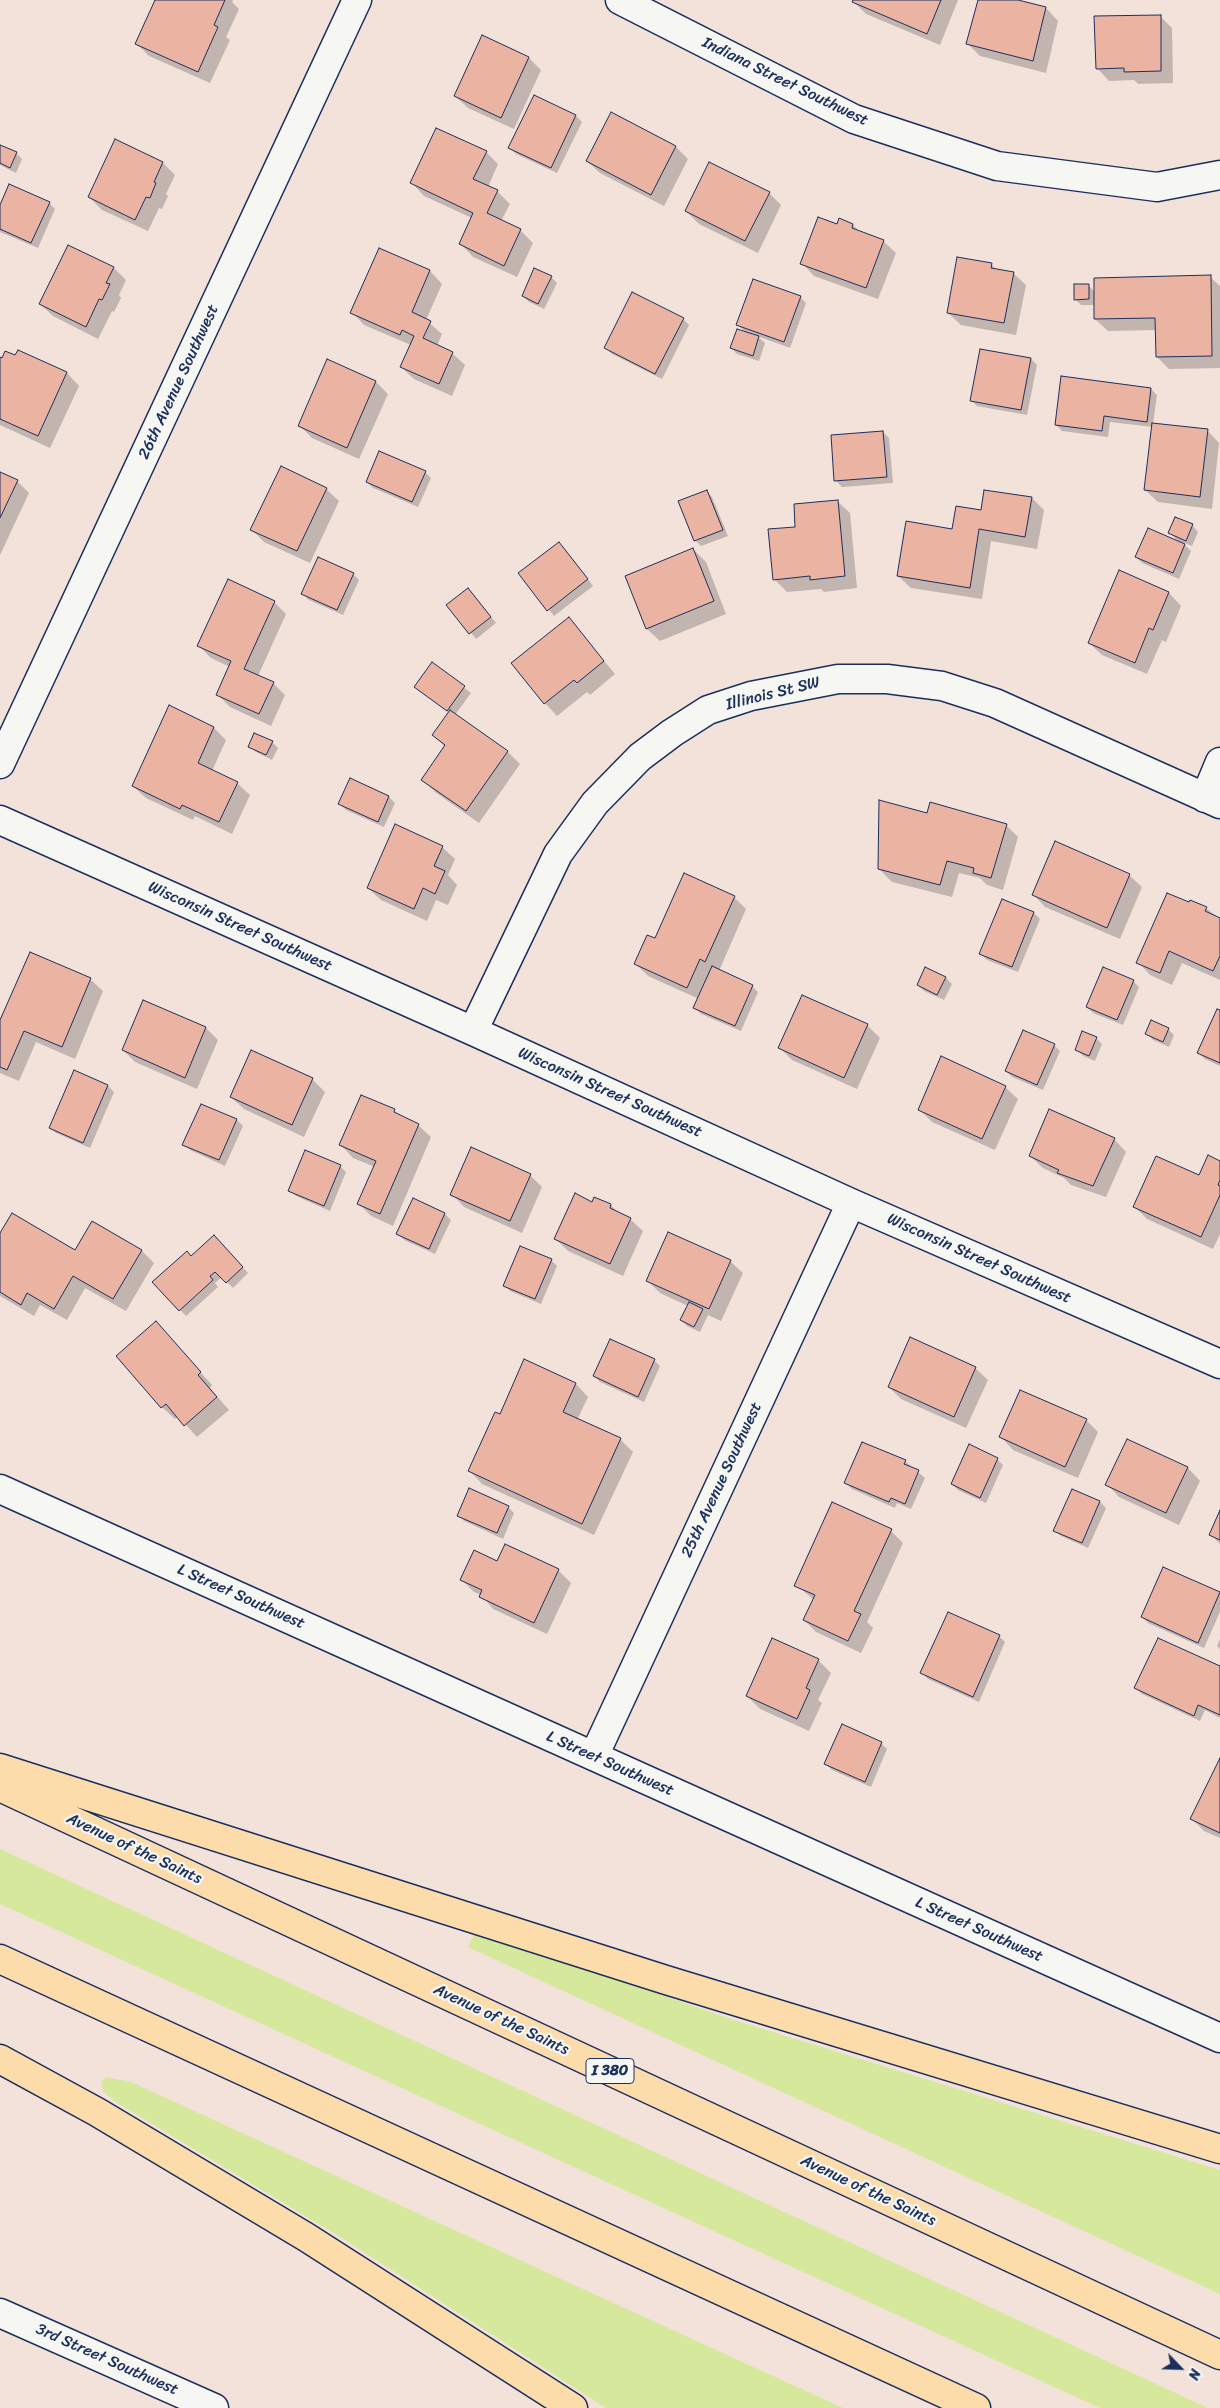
<!DOCTYPE html>
<html>
<head>
<meta charset="utf-8">
<style>
	body { margin:0 }
	#map { position:relative; width:1220px; height:2408px; overflow:hidden; background:#f3e2da; font-family:Sriracha,sans-serif }
	canvas { display:block }
	.north { position:absolute; left:1155px; top:2343px; width:50px; height:50px; -webkit-text-stroke:4px #f6f6f2; paint-order:stroke; rotate:114deg; font-size:14px; font-weight:700; line-height:20px; text-align:center; color:#1b2f5e }
	.north::after { content:''; display:block; margin:auto; width:18px; height:22px; background:#1b2f5e; clip-path:polygon(50% 0,100% 100%,50% 72%,0 100%) }
</style>
</head>
<body>
<div id="map">
<canvas width="1220" height="2408"></canvas>
<div class="north">N</div>
</div>
<script>
const ctx = document.querySelector('canvas').getContext('2d');
ctx.lineJoin = 'round';
function paint(path, color) { ctx.fillStyle = color; ctx.fill(path, 'evenodd'); }
const toPath = rows => new Path2D(rows.map(r => 'M' + r).join(''));
function stroke(path, color, width, dash) { ctx.strokeStyle = color; ctx.lineWidth = width; ctx.lineCap = dash ? 'butt' : 'round'; ctx.setLineDash(dash || []); ctx.stroke(path); }
function write(font, color, halo, rows, align = 'center') {
  ctx.font = font + ' Sriracha,sans-serif'; ctx.lineWidth = 4.5; ctx.setLineDash([]); ctx.textBaseline = 'middle'; ctx.strokeStyle = halo; ctx.fillStyle = color; for (const [text, x, y, turn = 0] of rows) {
    ctx.save(); ctx.translate(x, y); ctx.rotate((+turn || 0) * Math.PI / 180); ctx.textAlign = isNaN(turn) ? turn : align; if (halo) ctx.strokeText(text, 0, 0); ctx.fillText(text, 0, 0); ctx.restore();
  }
}
paint(toPath([
	[0,1849,1208,2408,1100,2408,0,1904],
	[474,1935,618,1980,734,2020,1220,2170,1220,2294,468,1947],
	[106,2077,131,2082,843,2408,606,2408,345,2240,114,2101,103,2091,101,2082]
]), '#d5e89c');
paint(toPath([
	[156,0,233,0,232,2,239,9,226,37,230,40,210,83,149,56,137,44],
	[855,0,958,0,940,45,866,14,854,2],
	[979,0,1013,0,1046,8,1058,21,1046,73,980,56,968,44],
	[1160,16,1172,28,1173,83,1138,84,1134,80,1109,81,1097,68],
	[529,58,541,70,514,129,468,108,455,96],
	[534,97,576,116,582,122,557,173,516,154,510,148],
	[611,114,676,147,688,159,664,206,600,173,587,161],
	[0,146,16,153,22,159,16,173,0,165],
	[486,152,498,164,488,187,497,191,510,204,501,221,521,231,533,243,517,277,473,257,461,244,472,218,424,196,412,183],
	[163,163,175,175,166,194,168,196,162,209,159,208,148,231,102,210,89,197],
	[769,193,781,205,758,253,699,224,686,211],
	[49,203,55,209,38,248,0,232,0,208],
	[853,225,860,232,883,241,896,253,878,299,814,276,802,263],
	[380,250,430,271,442,284,426,320,442,334,437,346,452,353,465,365,452,396,414,379,401,367,411,345,364,325,352,312],
	[991,264,998,271,1013,273,1026,285,1016,335,961,325,948,313],
	[114,268,126,280,119,295,121,298,114,312,112,311,98,339,53,316,40,304],
	[551,277,557,283,544,309,529,302,523,296],
	[1210,277,1220,286,1220,368,1169,369,1157,357,1156,330,1108,331,1095,319,1095,305,1081,305,1075,299,1088,285,1095,292],
	[800,297,806,303,790,348,757,336,765,343,759,361,737,354,731,348,746,333,738,325],
	[683,319,689,325,662,379,612,354,606,348],
	[18,351,67,373,79,386,50,448,0,425,0,358,16,357],
	[1031,359,1037,365,1027,415,977,406,971,400],
	[328,361,376,382,388,394,359,459,312,438,299,425],
	[1151,389,1157,395,1153,424,1207,430,1219,443,1212,509,1158,502,1145,490,1153,427,1110,422,1108,437,1062,431,1056,425],
	[883,432,889,438,893,483,842,487,836,481],
	[425,472,431,478,418,507,373,488,367,482],
	[0,473,17,481,29,493,0,555],
	[326,489,339,501,310,563,264,542,252,530],
	[706,491,712,497,728,536,701,546,695,540],
	[1032,498,1044,510,1037,549,991,541,982,599,911,588,898,576,953,530,982,511],
	[837,501,850,513,857,588,824,592,821,589,787,592,774,579,797,528],
	[1176,519,1193,526,1198,532,1192,546,1182,542,1191,551,1179,579,1142,563,1136,557,1179,542,1170,533],
	[565,549,593,586,554,616,520,574],
	[693,549,706,562,726,614,660,641,647,629,626,576],
	[1119,572,1169,593,1181,606,1166,642,1162,640,1147,674,1102,655,1089,643],
	[353,574,359,580,343,615,309,600,303,594],
	[474,595,496,623,476,639,448,605],
	[274,602,286,614,258,676,273,683,285,695,271,726,230,707,218,695,230,667,211,658,199,646],
	[569,619,615,674,590,695,587,692,557,716,545,703],
	[433,664,471,693,455,715,507,751,520,764,479,823,435,792,422,779,445,747,434,735,449,713,416,687],
	[170,707,214,728,226,740,212,771,237,783,250,795,232,834,195,816,193,820,146,798,133,786],
	[272,742,278,748,272,760,256,752,250,746],
	[389,797,395,803,384,827,346,810,340,804],
	[927,815,1006,825,1018,837,1003,890,987,885,980,878,959,873,952,897,892,882,879,869],
	[442,847,455,859,448,875,457,885,448,905,436,900,427,921,381,900,368,888],
	[1129,875,1142,887,1120,939,1045,907,1033,894],
	[734,897,746,909,719,971,752,986,758,992,741,1031,701,1014,695,1008,699,999,648,976,636,964,656,940],
	[1189,904,1206,908,1220,919,1220,980,1182,963,1172,985,1150,975,1138,962],
	[1034,913,1040,919,1018,972,987,960,981,954],
	[925,969,946,978,952,984,944,1000,924,991,918,985],
	[90,979,103,991,75,1059,36,1042,19,1081,0,1073,0,1021],
	[1133,981,1139,987,1123,1025,1093,1013,1087,1007],
	[144,1001,206,1028,218,1040,197,1089,135,1062,123,1050],
	[1220,1011,1220,1066,1205,1059,1199,1053],
	[867,1025,880,1038,857,1089,792,1060,780,1048],
	[1168,1029,1174,1035,1169,1047,1153,1040,1147,1034],
	[1096,1038,1102,1044,1095,1061,1083,1056,1077,1050],
	[1054,1045,1060,1051,1043,1090,1012,1077,1006,1071],
	[75,1072,108,1086,114,1092,90,1148,56,1133,50,1128],
	[312,1079,325,1092,304,1137,244,1109,231,1097],
	[1005,1087,1018,1099,995,1150,932,1122,919,1109],
	[201,1105,237,1120,243,1126,225,1166,190,1150,184,1144],
	[394,1110,400,1117,418,1125,431,1137,393,1226,371,1216,359,1204,375,1167,353,1158,341,1145],
	[1114,1139,1126,1152,1106,1197,1071,1185,1064,1178,1043,1168,1030,1156],
	[1220,1162,1220,1234,1213,1249,1147,1219,1134,1206,1200,1177],
	[340,1166,346,1172,330,1211,296,1196,290,1190],
	[530,1175,542,1187,522,1233,464,1207,452,1194],
	[593,1203,611,1205,618,1213,630,1219,643,1231,623,1276,568,1251,556,1239],
	[445,1214,451,1220,435,1254,404,1240,398,1234],
	[92,1223,142,1251,154,1263,126,1311,85,1288,67,1320,40,1305,34,1316,0,1296,0,1235,76,1251],
	[219,1242,248,1273,233,1288,222,1277,215,1283,218,1287,186,1316,154,1282,191,1257],
	[551,1260,557,1266,541,1304,510,1291,504,1285],
	[730,1261,743,1273,721,1321,708,1315,700,1332,687,1326,681,1320,688,1306,660,1293,648,1281],
	[156,1323,212,1385,210,1388,229,1410,197,1437,178,1416,175,1419,162,1407,118,1356],
	[654,1360,660,1366,644,1402,600,1382,594,1376],
	[525,1361,576,1384,588,1397,577,1420,620,1439,633,1452,594,1535,482,1484,470,1471,500,1416],
	[975,1368,988,1380,966,1428,901,1399,889,1387],
	[1086,1420,1098,1432,1078,1478,1013,1450,1001,1437],
	[1127,1440,1188,1468,1200,1481,1179,1525,1119,1497,1107,1484],
	[997,1459,1003,1465,986,1503,958,1490,952,1484],
	[905,1461,925,1478,911,1509,897,1503,895,1508,852,1489,846,1483],
	[1073,1490,1100,1502,1106,1508,1088,1548,1061,1536,1055,1530],
	[508,1507,514,1513,503,1539,464,1521,458,1515],
	[1220,1513,1220,1544,1211,1535],
	[891,1531,903,1543,867,1622,873,1628,861,1653,816,1632,804,1620,814,1600,796,1585],
	[505,1546,559,1571,571,1583,547,1634,493,1609,481,1595,474,1592,461,1579,498,1563],
	[1163,1569,1220,1593,1220,1612,1204,1648,1148,1623,1142,1617],
	[999,1636,1005,1642,979,1702,928,1679,922,1673],
	[1220,1639,1220,1649,1217,1646],
	[818,1660,831,1673,818,1700,822,1703,809,1731,760,1709,747,1696],
	[1220,1668,1220,1718,1205,1710,1200,1721,1142,1694,1136,1688],
	[881,1743,887,1749,871,1787,832,1770,826,1764],
	[1220,1761,1220,1838,1204,1831,1192,1819]
]), '#0003');
const building = toPath([
	[155,0,225,0,214,25,218,27,198,72,135,44,155,0],
	[853,0,941,0,927,34,852,2,853,0],
	[978,0,1018,0,1046,7,1033,61,966,44,978,0],
	[1161,15,1161,71,1124,72,1124,68,1096,69,1094,16,1161,15],
	[482,35,529,57,501,118,454,96,482,35],
	[534,95,576,115,551,168,508,148,534,95],
	[611,112,676,146,651,195,586,161,611,112],
	[436,128,487,151,473,179,498,190,487,213,521,229,504,266,459,244,473,213,410,183,436,128],
	[115,139,163,162,154,182,156,183,150,198,146,197,135,220,88,197,115,139],
	[0,145,17,152,10,168,0,163,0,145],
	[709,162,770,192,745,241,685,211,709,162],
	[9,184,50,202,31,243,0,229,0,205,9,184],
	[818,217,837,224,839,218,853,224,852,228,884,240,866,288,800,264,818,217],
	[68,245,114,267,106,283,110,284,102,300,99,299,86,327,39,304,68,245],
	[379,248,430,270,412,312,431,321,423,338,453,352,439,384,400,367,414,336,402,330,400,335,350,313,379,248],
	[957,257,992,263,991,268,1014,272,1004,323,947,313,957,257],
	[534,268,552,276,538,304,522,296,534,268],
	[1211,275,1212,356,1156,357,1155,318,1094,319,1094,278,1211,275],
	[753,279,801,296,784,342,736,325,753,279],
	[1074,284,1089,284,1089,299,1074,300,1074,284],
	[632,292,684,318,655,374,604,348,632,292],
	[737,329,759,336,753,356,730,348,737,329],
	[980,349,1031,358,1021,410,970,401,980,349],
	[18,350,67,372,38,436,0,419,0,357,2,358,5,351,15,355,18,350],
	[327,359,376,381,347,448,298,426,327,359],
	[1061,376,1151,388,1147,422,1104,416,1102,431,1055,425,1061,376],
	[1152,423,1208,429,1200,497,1144,490,1152,423],
	[883,431,887,477,834,481,831,435,883,431],
	[379,451,426,471,412,502,366,482,379,451],
	[281,466,327,488,297,551,250,530,281,466],
	[0,472,18,480,0,518,0,472],
	[707,490,723,530,694,541,678,501,707,490],
	[984,490,1032,497,1025,537,979,529,970,588,897,576,906,521,952,529,956,506,981,510,984,490],
	[838,500,845,576,810,580,810,576,773,580,768,529,795,527,794,504,838,500],
	[1175,517,1193,524,1186,541,1168,533,1175,517],
	[1148,528,1185,544,1173,573,1135,557,1148,528],
	[559,542,588,579,547,611,518,573,559,542],
	[693,548,714,601,646,629,625,576,693,548],
	[318,557,354,573,337,610,301,594,318,557],
	[1119,570,1169,592,1153,630,1149,628,1135,663,1088,643,1119,570],
	[228,579,275,601,244,669,274,682,259,714,216,695,231,661,197,646,228,579],
	[468,588,491,617,469,634,446,605,468,588],
	[569,617,604,661,577,683,574,680,544,704,511,663,569,617],
	[432,662,465,686,447,711,414,687,432,662],
	[169,705,214,727,198,763,238,782,219,822,182,805,180,809,132,786,169,705],
	[450,710,508,751,466,811,421,780,445,745,432,735,450,710],
	[254,733,273,741,266,755,248,747,254,733],
	[350,778,389,796,378,822,338,804,350,778],
	[879,800,927,813,930,802,1007,824,991,878,973,873,974,868,947,861,940,885,878,869,879,800],
	[395,824,443,846,434,866,445,871,435,894,423,888,414,909,367,888,395,824],
	[1055,841,1130,874,1107,928,1032,895,1055,841],
	[684,873,735,896,705,962,700,959,687,988,634,964,647,935,655,938,684,873],
	[1167,893,1189,902,1190,900,1207,907,1205,911,1220,918,1220,956,1213,971,1169,951,1160,973,1136,963,1167,893],
	[1002,899,1034,912,1012,967,979,954,1002,899],
	[30,952,91,978,62,1047,24,1031,7,1070,0,1067,0,1020,30,952],
	[712,966,753,985,735,1026,693,1008,712,966],
	[925,967,946,977,937,995,917,985,925,967],
	[1103,967,1134,980,1117,1020,1086,1007,1103,967],
	[802,995,868,1024,844,1078,778,1048,802,995],
	[143,1000,206,1027,185,1078,122,1050,143,1000],
	[1217,1009,1220,1010,1220,1063,1197,1053,1217,1009],
	[1151,1020,1169,1028,1163,1042,1145,1034,1151,1020],
	[1023,1030,1055,1044,1037,1085,1005,1071,1023,1030],
	[1082,1031,1097,1037,1089,1056,1075,1050,1082,1031],
	[251,1050,313,1078,292,1125,230,1097,251,1050],
	[941,1056,1006,1086,982,1139,918,1110,941,1056],
	[74,1070,108,1085,83,1143,49,1128,74,1070],
	[361,1095,395,1109,394,1112,419,1124,380,1214,357,1204,376,1161,339,1145,361,1095],
	[201,1104,237,1119,219,1160,182,1145,201,1104],
	[1049,1109,1115,1138,1093,1186,1057,1173,1059,1170,1029,1156,1049,1109],
	[471,1147,531,1174,510,1221,450,1195,471,1147],
	[305,1150,341,1165,324,1206,288,1191,305,1150],
	[1208,1155,1220,1161,1220,1180,1218,1185,1220,1186,1220,1195,1201,1237,1133,1207,1156,1156,1199,1175,1208,1155],
	[575,1193,592,1202,594,1197,611,1204,610,1208,631,1218,610,1264,554,1239,575,1193],
	[413,1198,445,1213,429,1249,396,1234,413,1198],
	[12,1213,75,1250,92,1221,142,1250,113,1299,73,1276,54,1309,27,1293,21,1305,0,1292,0,1233,12,1213],
	[668,1232,731,1260,709,1309,646,1281,668,1232],
	[214,1235,243,1267,226,1283,215,1272,210,1276,213,1280,179,1311,152,1282,187,1251,191,1256,214,1235],
	[520,1246,552,1259,535,1299,503,1286,520,1246],
	[689,1302,703,1309,694,1327,680,1320,689,1302],
	[156,1321,201,1372,198,1375,217,1397,184,1426,166,1404,161,1408,116,1356,156,1321],
	[910,1337,976,1367,954,1417,888,1387,910,1337],
	[610,1339,655,1359,638,1397,593,1376,610,1339],
	[524,1359,576,1383,563,1412,621,1438,582,1524,468,1471,495,1412,500,1414,524,1359],
	[1020,1390,1087,1419,1065,1467,999,1437,1020,1390],
	[1127,1439,1188,1467,1166,1513,1105,1485,1127,1439],
	[862,1442,906,1460,904,1464,919,1470,905,1504,891,1498,889,1502,844,1483,862,1442],
	[969,1444,998,1458,980,1498,951,1484,969,1444],
	[469,1488,509,1506,497,1533,457,1516,469,1488],
	[1072,1489,1100,1501,1082,1543,1053,1531,1072,1489],
	[832,1502,892,1529,854,1611,861,1614,848,1641,803,1620,815,1595,794,1586,832,1502],
	[1220,1510,1220,1540,1209,1535,1220,1510],
	[505,1544,559,1569,534,1623,479,1597,482,1590,460,1580,474,1550,497,1561,505,1544],
	[1163,1567,1220,1592,1198,1643,1141,1617,1163,1567],
	[948,1612,1000,1635,973,1697,920,1673,948,1612],
	[772,1638,819,1659,806,1688,810,1690,797,1719,746,1696,772,1638],
	[1158,1638,1220,1666,1220,1715,1198,1705,1194,1716,1134,1688,1158,1638],
	[842,1724,882,1742,865,1782,824,1764,842,1724],
	[1220,1758,1220,1833,1190,1819,1220,1758]
]);
paint(building, '#ebb3a2');
stroke(building, '#1b2f5e', 1);
const street = toPath([
	[620,0,854,119,997,166,1157,187,1220,175],
	[0,764,357,0],
	[1205,798,1220,762],
	[0,820,473,1031,851,1203,1220,1364],
	[473,1031,558,854,595,803,640,757,672,733,708,710,751,696,838,679,887,679,942,686,995,703,1220,804],
	[594,1756,851,1203]
]);
const secondary = toPath([
	[0,1489,1220,2038],
	[0,2313,214,2408]
]);
const highway = toPath([
	[0,1768,666,1980,1220,2149],
	[0,1787,1220,2355],
	[0,1959,976,2408],
	[0,2059,97,2112,306,2237,573,2408]
]);
stroke(street, '#1b2f5e', 31);
stroke(secondary, '#1b2f5e', 31);
stroke(highway, '#1b2f5e', 31);
stroke(street, '#f6f6f2', 28);
stroke(secondary, '#f6f6f2', 28);
stroke(highway, '#fddcac', 28);
for (const [x, y, w] of [
	[610,2071,48]
]) { const box = new Path2D(); box.roundRect(x - w / 2, y - 12.5, w, 25, 4); ctx.fillStyle = '#f6f6f2'; ctx.fill(box); stroke(box, '#1b2f5e', 1); }
write('bold 15px', '#1b2f5e', null, [
	["I 380",610,2071]
]);
write('16px', '#1b2f5e', '#f6f6f2', [
	["Indiana Street Southwest",785,82,26],
	["26th Avenue Southwest",179,382,-65],
	["Illinois St SW",773,694,-14],
	["Wisconsin Street Southwest",240,927,24],
	["Wisconsin Street Southwest",610,1093,24],
	["Wisconsin Street Southwest",979,1259,24],
	["25th Avenue Southwest",722,1480,-65],
	["L Street Southwest",241,1597,24],
	["L Street Southwest",610,1764,24],
	["Avenue of the Saints",134,1849,25],
	["L Street Southwest",979,1930,24],
	["Avenue of the Saints",501,2020,25],
	["Avenue of the Saints",868,2191,25],
	["3rd Street Southwest",107,2360,24]
]);
</script>
</body>
</html>
